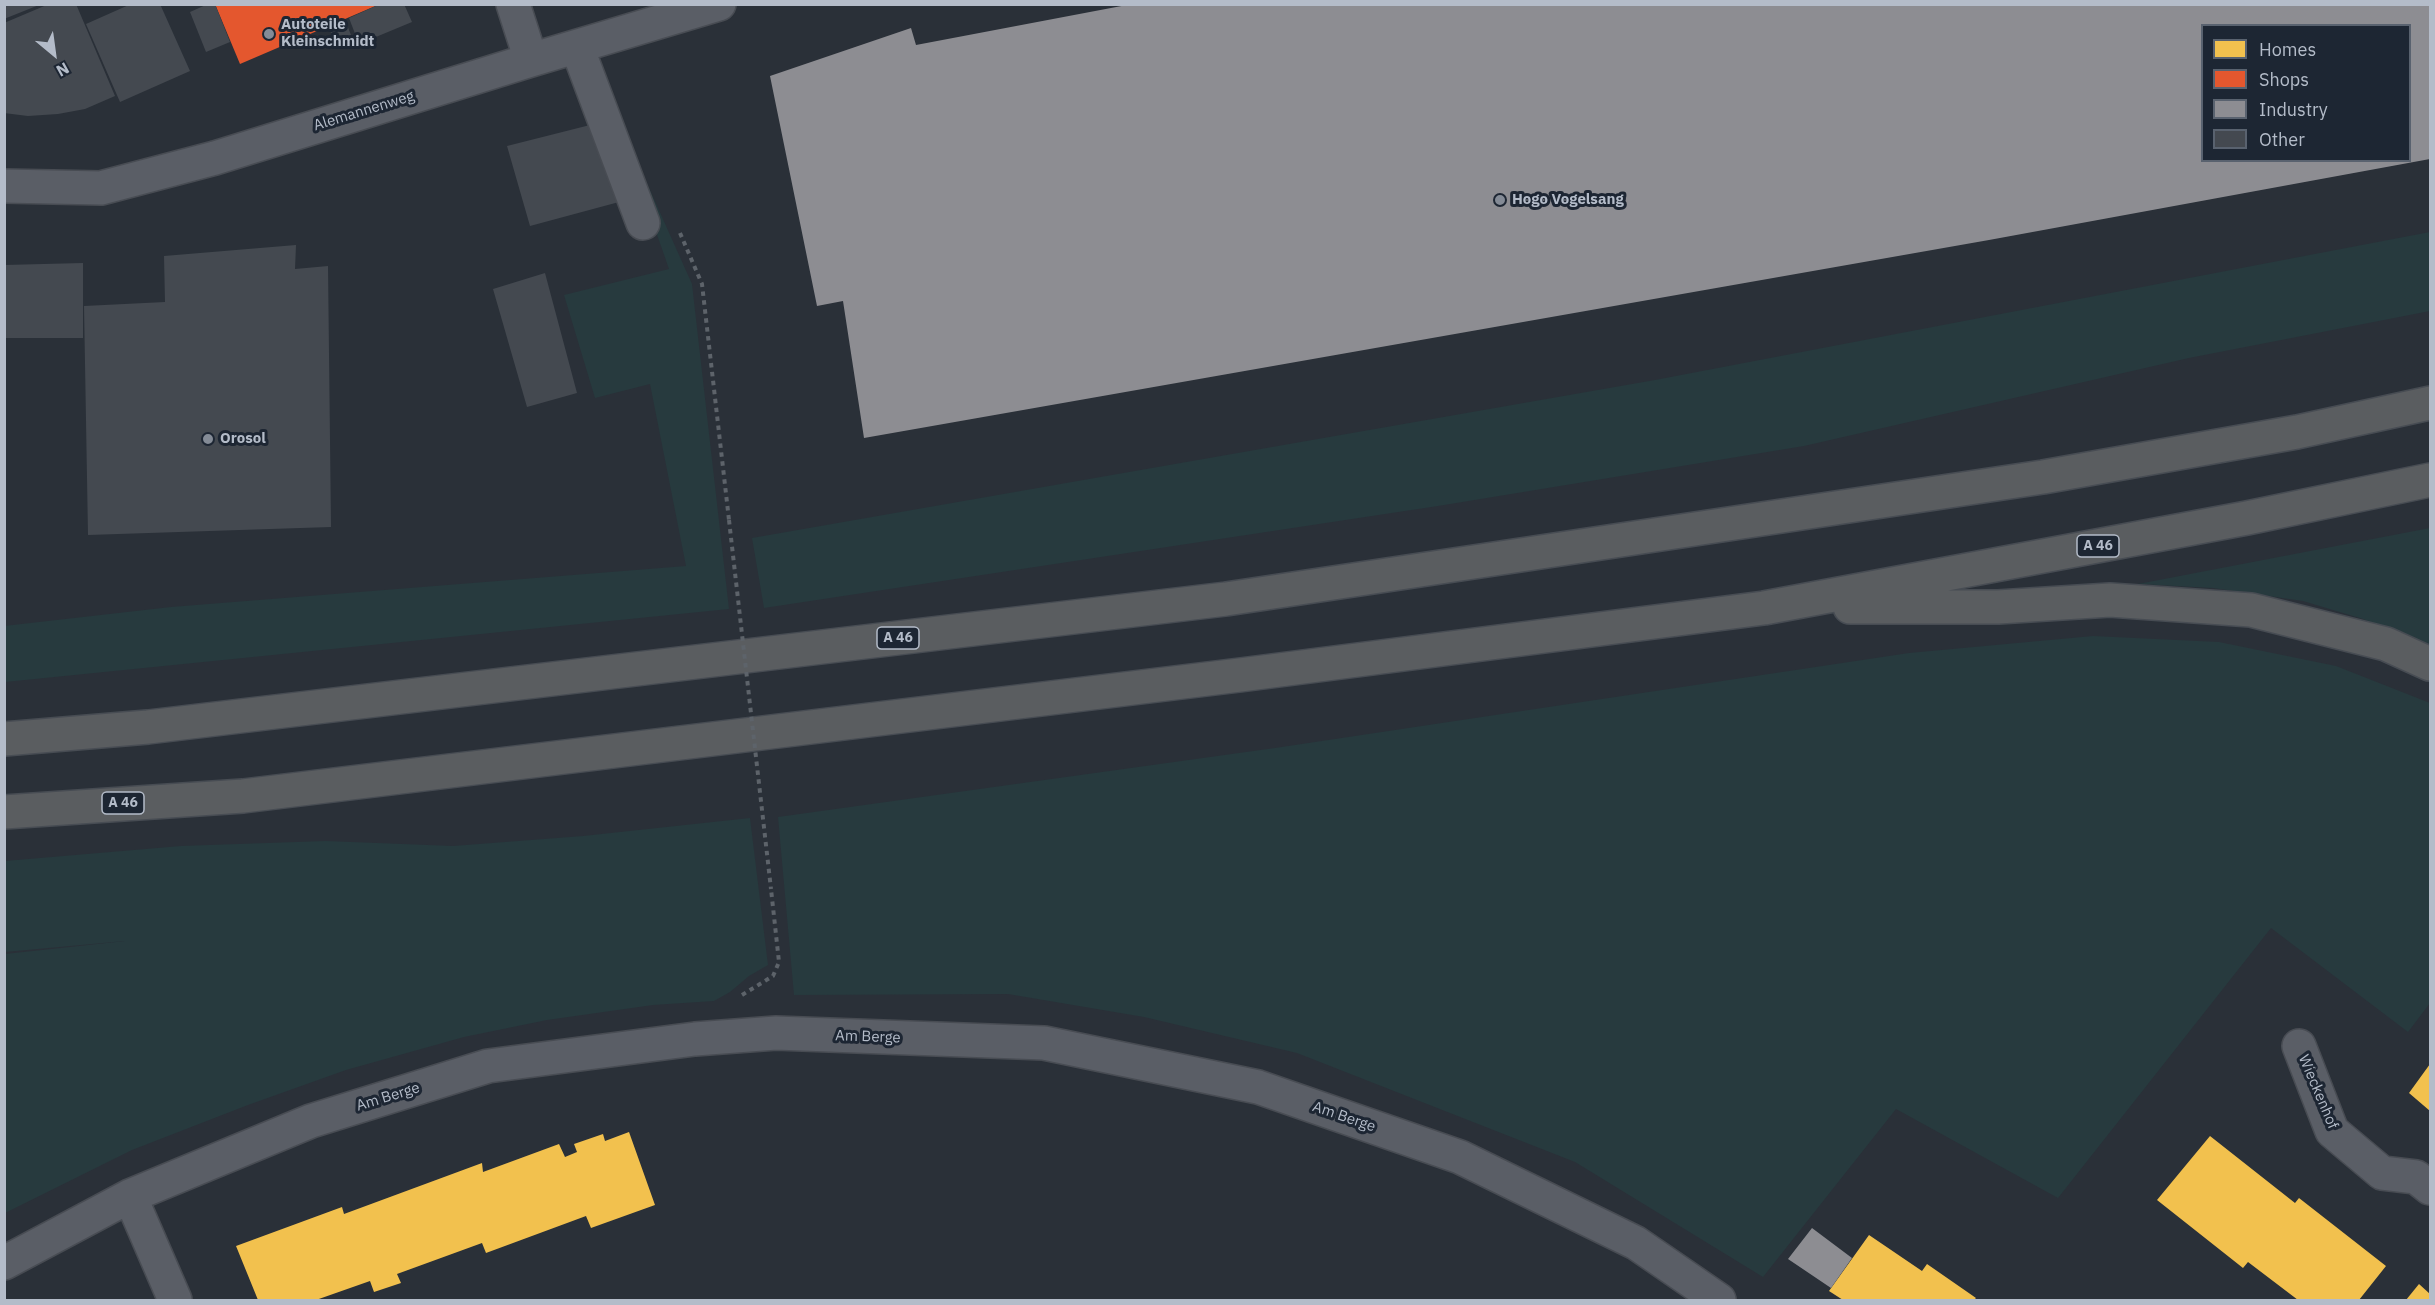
<!DOCTYPE html>
<html>
<head>
<meta charset="utf-8">
<style>
	body { margin:0 }
	#map { position:relative; width:2435px; height:1305px; overflow:hidden; background:#2a3038; font-family:"IBM Plex Sans",sans-serif }
	canvas { display:block }
	.frame { position:absolute; inset:0; border:6px solid #b4bcc9; pointer-events:none }
	.legend { position:absolute; left:2201px; top:24px; width:210px; height:138px; box-sizing:border-box; background:#1d2633; border:2px solid #59626f; margin:0; padding:8px 10px; list-style:none; font-size:18px; color:#b4bcc9 }
	.legend li { display:flex; align-items:center; gap:12px; height:30px }
	.legend b { width:30px; border:2px solid #59626f }
	.north { position:absolute; left:24px; top:24px; width:60px; height:60px; -webkit-text-stroke:4px #1d2633; paint-order:stroke; rotate:151deg; font-size:16px; font-weight:700; line-height:24px; text-align:center; color:#b4bcc9 }
	.north::after { content:''; display:block; margin:auto; width:21px; height:27px; background:#b4bcc9; clip-path:polygon(50% 0,100% 100%,50% 72%,0 100%) }
</style>
</head>
<body>
<div id="map">
<canvas width="2435" height="1305"></canvas>
<div class="frame"></div>
<ul class="legend">
<li><b style="height:16px;background:#f2c14e"></b>Homes</li>
<li><b style="height:16px;background:#e4572e"></b>Shops</li>
<li><b style="height:16px;background:#8d8d92"></b>Industry</li>
<li><b style="height:16px;background:#444950"></b>Other</li>
</ul>
<div class="north">N</div>
</div>
<script>
const ctx = document.querySelector('canvas').getContext('2d');
ctx.lineJoin = 'round';
function paint(path, color) { ctx.fillStyle = color; ctx.fill(path, 'evenodd'); }
const toPath = rows => new Path2D(rows.map(r => 'M' + r).join(''));
function stroke(path, color, width, dash) { ctx.strokeStyle = color; ctx.lineWidth = width; ctx.lineCap = dash ? 'butt' : 'round'; ctx.setLineDash(dash || []); ctx.stroke(path); }
function write(font, color, halo, rows, align = 'center') {
  ctx.font = font + ' "IBM Plex Sans",sans-serif'; ctx.lineWidth = 6; ctx.setLineDash([]); ctx.textBaseline = 'middle'; ctx.strokeStyle = halo; ctx.fillStyle = color; for (const [text, x, y, turn = 0] of rows) {
    ctx.save(); ctx.translate(x, y); ctx.rotate((+turn || 0) * Math.PI / 180); ctx.textAlign = isNaN(turn) ? turn : align; if (halo) ctx.strokeText(text, 0, 0); ctx.fillText(text, 0, 0); ctx.restore();
  }
}
paint(toPath([
	[611,103,692,284,729,609,5,682,4,626,171,607,686,566,650,384,595,398,564,295,669,269],
	[2430,232,2430,311,2189,358,1804,446,1438,506,764,608,752,538,1655,380],
	[2430,528,2430,646,2363,619,2303,601,2213,588,2138,584],
	[2093,636,2219,642,2336,666,2430,703,2430,1003,2408,1032,2271,928,2058,1198,1896,1109,1763,1277,1575,1162,1297,1053,1144,1017,1008,994,794,995,778,817,1275,748,1909,653],
	[750,818,768,965,749,976,730,992,714,1001,653,1005,547,1020,464,1037,346,1070,248,1105,132,1150,5,1213,5,954,125,941,5,952,5,861,181,846,326,841,453,846,583,836]
]), '#273a3e');
paint(toPath([
	[2430,1064,2430,1111,2409,1093],
	[629,1132,655,1205,591,1228,586,1216,486,1253,482,1243,397,1274,401,1283,374,1292,370,1281,316,1300,258,1300,236,1246,342,1207,344,1214,482,1163,483,1172,559,1144,565,1157,577,1152,574,1144,603,1134,605,1141],
	[2210,1136,2295,1203,2299,1198,2386,1266,2359,1300,2298,1300,2248,1262,2243,1268,2157,1200],
	[1869,1235,1922,1271,1927,1264,1976,1298,1974,1300,1843,1300,1829,1291],
	[2419,1284,2430,1294,2430,1300,2406,1300]
]), '#f2c14e');
paint(toPath([
	[215,4,380,4,240,64]
]), '#e4572e');
paint(toPath([
	[1132,4,2430,4,2430,159,1989,240,864,438,843,301,817,306,770,76,911,28,916,45],
	[2202,26,2410,26,2410,160,2202,160],
	[1812,1228,1852,1258,1831,1288,1788,1259]
]), '#8d8d92');
paint(toPath([
	[49,4,76,4,115,96,85,109,58,114,28,116,4,113,4,23],
	[131,4,160,4,190,71,120,102,86,24],
	[208,4,215,4,230,42,206,52,190,12],
	[380,4,404,4,412,22,359,44,349,18],
	[4,5,39,5,4,19],
	[345,20,351,35,335,42,328,26],
	[594,124,619,202,530,226,507,146],
	[296,245,295,269,328,266,331,527,88,535,84,306,165,302,164,256],
	[83,263,83,338,4,338,4,265],
	[545,273,577,393,527,407,493,289]
]), '#444950');
const minor = toPath([
	[513,4,531,60],
	[577,47,643,223],
	[4,186,101,188,215,158,531,60,719,4],
	[2299,1046,2332,1131,2382,1173,2416,1177,2430,1188],
	[130,1196,175,1300],
	[4,1263,130,1196,311,1121,488,1066,695,1039,776,1033,1044,1043,1258,1087,1460,1157,1636,1243,1719,1300]
]);
const highway = toPath([
	[1850,607,1998,607,2110,600,2251,610,2386,644,2430,664],
	[4,739,148,727,1226,599,2043,477,2297,432,2430,403],
	[4,812,243,796,1240,675,1764,608,2247,518,2430,480]
]);
stroke(minor, '#484c53', 36);
stroke(highway, '#474c53', 36);
stroke(toPath([
	[680,233,702,284,729,520],
	[742,995,773,976,779,962,771,889]
]), '#5d636a', 4, [4.5, 4.5]);
stroke(minor, '#5a5e66', 33);
stroke(highway, '#5a5d60', 33);
stroke(toPath([
	[729,520,771,889]
]), '#5d636a', 4, [4.5, 4.5]);
for (const [x, y, r, color] of [
	[269,34,6,"#848b96"],
	[1500,200,6,"#848b96"],
	[208,439,6,"#848b96"]
]) { const dot = new Path2D(); dot.arc(x, y, r, 0, 2 * Math.PI); ctx.fillStyle = color; ctx.fill(dot); stroke(dot, '#1d2633', 2); }
for (const [x, y, w] of [
	[2098,546,42],
	[898,638,42],
	[123,803,42]
]) { const box = new Path2D(); box.roundRect(x - w / 2, y - 11, w, 22, 4.5); ctx.fillStyle = '#1d2633'; ctx.fill(box); stroke(box, '#b4bcc9', 1.5); }
write('bold 14px', '#b4bcc9', null, [
	["A 46",2098,546],
	["A 46",898,638],
	["A 46",123,803]
]);
write('bold 15px', '#b4bcc9', '#1d2633', [
	["Autoteile",281,25],
	["Kleinschmidt",281,42],
	["Hogo Vogelsang",1512,200],
	["Orosol",220,439]
], 'left');
write('15px', '#b4bcc9', '#1d2633', [
	["Alemannenweg",364,111,-17],
	["Am Berge",868,1037,2],
	["Wieckenhof",2318,1092,67],
	["Am Berge",388,1097,-17],
	["Am Berge",1344,1117,19]
]);
</script>
</body>
</html>
